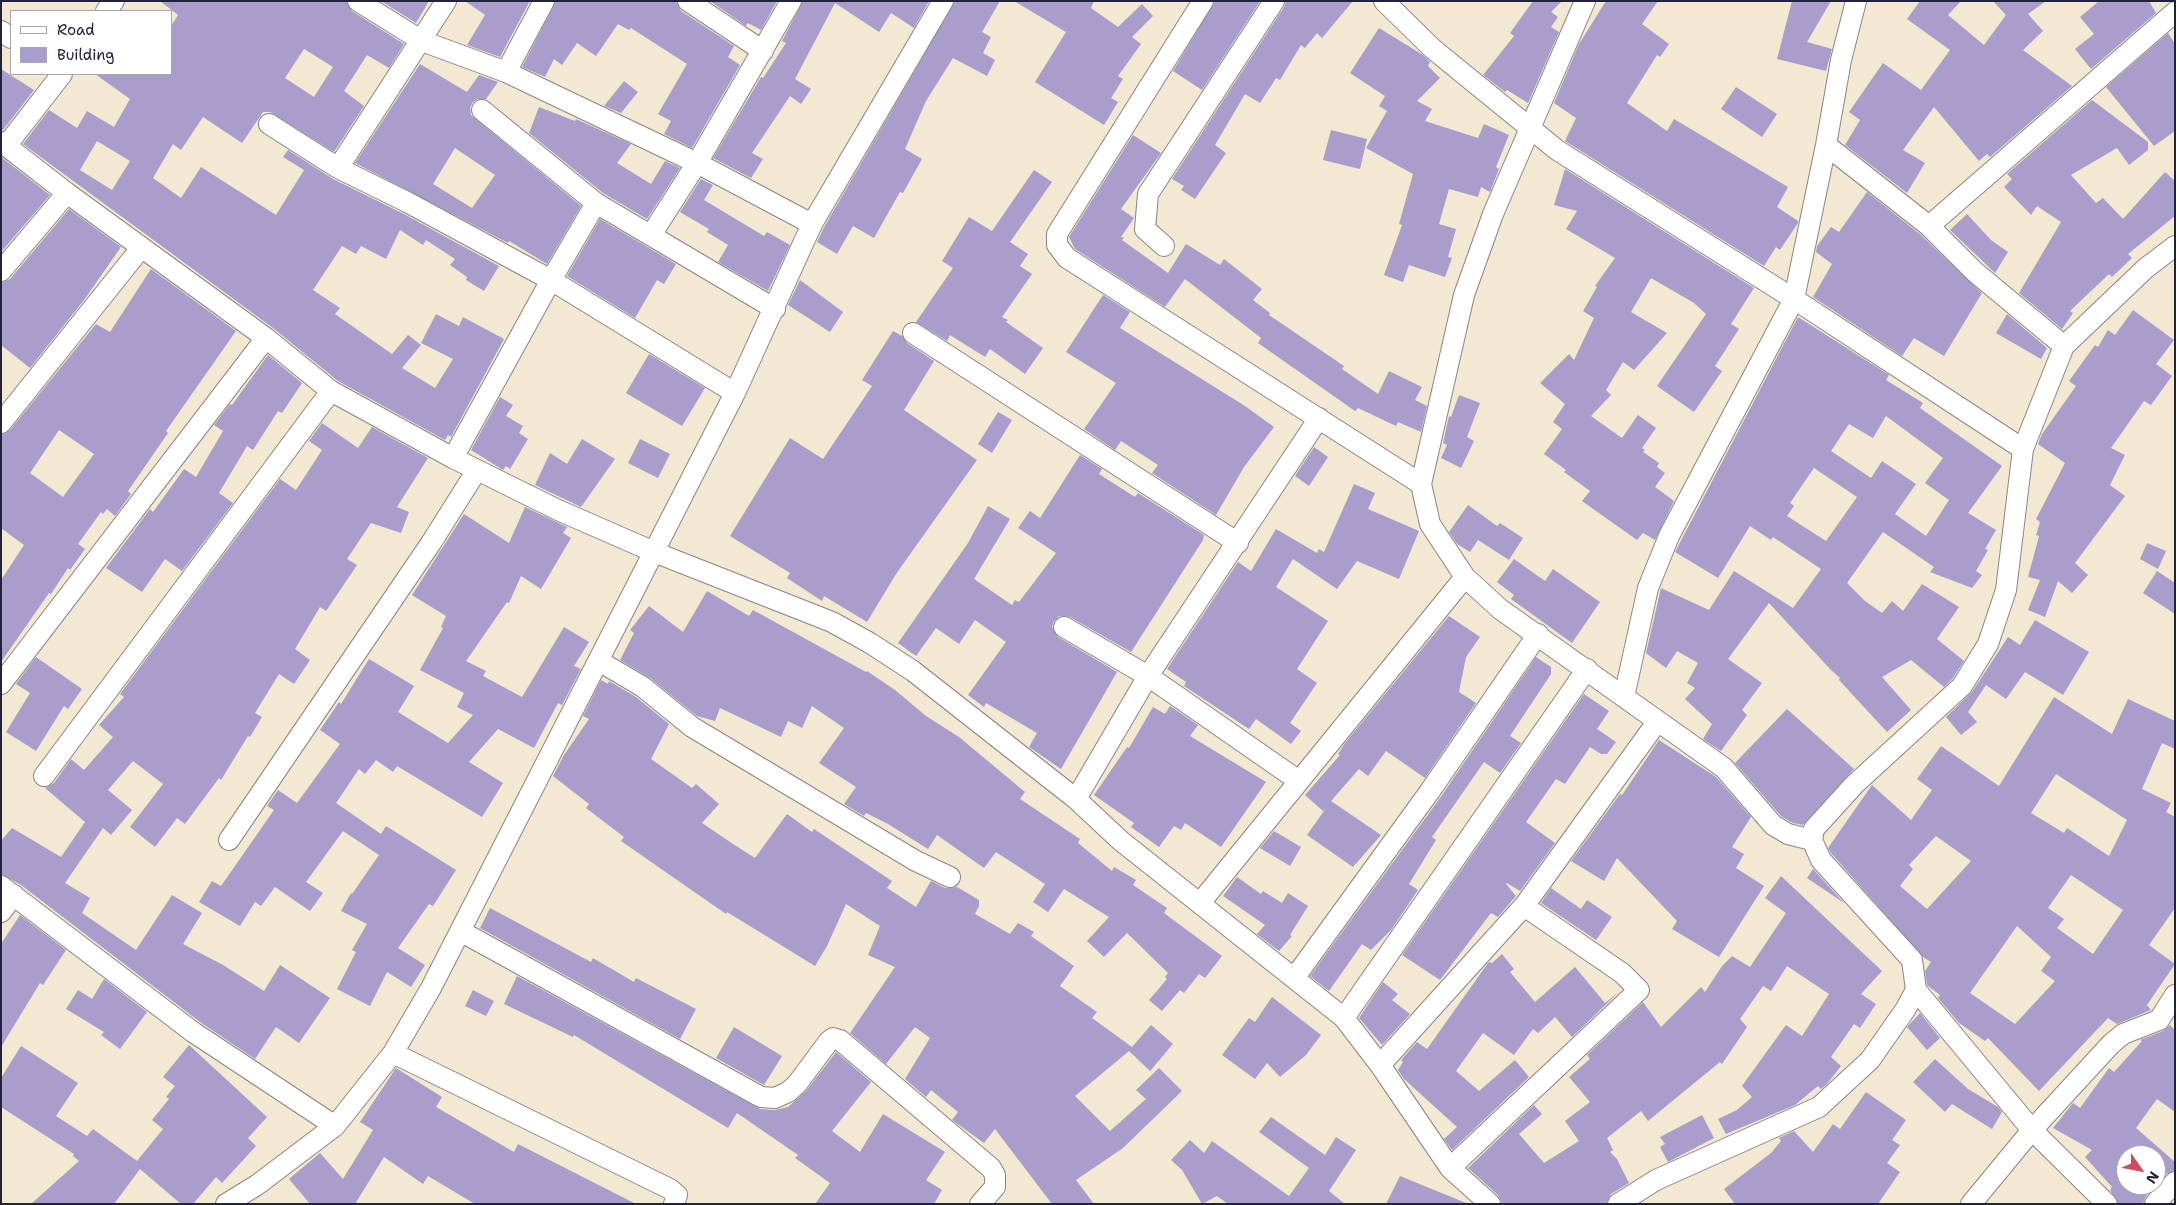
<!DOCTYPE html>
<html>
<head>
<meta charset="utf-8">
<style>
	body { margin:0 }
	#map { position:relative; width:2176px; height:1205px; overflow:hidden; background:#f3e8d1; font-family:"Shantell Sans",sans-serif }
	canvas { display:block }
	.frame { position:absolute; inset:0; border:2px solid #22223b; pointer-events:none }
	.legend { position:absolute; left:10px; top:10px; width:162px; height:65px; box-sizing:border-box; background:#fff; border:1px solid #a7a7b1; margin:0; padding:6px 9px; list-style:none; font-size:15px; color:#22223b }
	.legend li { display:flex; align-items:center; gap:10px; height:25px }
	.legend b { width:25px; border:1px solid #a7a7b1 }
	.north { position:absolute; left:2116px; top:1145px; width:50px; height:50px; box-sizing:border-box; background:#fff; border:1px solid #a7a7b1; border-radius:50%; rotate:123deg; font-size:14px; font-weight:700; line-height:20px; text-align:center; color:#22223b }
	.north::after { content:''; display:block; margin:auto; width:18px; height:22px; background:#d1495b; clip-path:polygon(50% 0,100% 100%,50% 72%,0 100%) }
</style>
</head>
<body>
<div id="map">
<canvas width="2176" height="1205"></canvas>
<div class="frame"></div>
<ul class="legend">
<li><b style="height:6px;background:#fff"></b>Road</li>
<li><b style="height:14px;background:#a99dcb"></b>Building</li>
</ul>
<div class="north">N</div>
</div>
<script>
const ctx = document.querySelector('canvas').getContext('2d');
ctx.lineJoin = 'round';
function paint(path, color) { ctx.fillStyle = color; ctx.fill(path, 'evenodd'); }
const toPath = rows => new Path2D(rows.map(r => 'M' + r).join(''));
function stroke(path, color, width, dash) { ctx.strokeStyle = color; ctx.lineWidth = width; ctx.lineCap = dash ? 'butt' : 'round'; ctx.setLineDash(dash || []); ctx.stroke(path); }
paint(toPath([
	[160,1,346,1,352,11,404,44,389,68,367,55,344,91,364,106,334,152,270,112,263,112,242,143,203,117,181,150,173,144,153,178,181,198,201,167,276,215,304,170,283,157,288,150,333,179,402,213,499,266,484,291,466,280,467,277,450,265,455,259,426,240,423,245,400,230,386,259,361,246,356,254,342,246,313,290,340,308,335,314,392,354,408,335,421,345,402,368,435,388,453,359,421,343,436,314,459,326,463,317,504,339,451,437,448,435,445,440,338,381,273,328,23,144,49,110,77,128,87,111,114,127,130,99,95,74,171,74,171,26,178,15],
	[304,49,333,67,314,97,285,78],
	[97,141,130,161,112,190,80,170],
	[381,1,429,1,416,23],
	[465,1,530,1,500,57,467,45,485,15],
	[556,1,676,1,681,11,734,46,728,57,740,65,692,148,664,134,671,121,658,114,687,64,631,28,629,30,618,24,596,56,577,43,562,65,554,59,545,77,522,67],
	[710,1,777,1,761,30,748,23,746,26],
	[803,1,929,1,914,28,891,13,879,32,835,3,795,79,811,89,801,104,790,96,752,153,763,159,751,178,713,158,761,77,763,78,786,43,782,41],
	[955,1,1000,1,982,32,991,37,983,53,995,60,987,76,953,58,926,101,905,149,922,159,903,193,900,192,874,238,853,226,837,254,817,242,823,229],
	[1014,1,1094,1,1091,8,1118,27,1142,4,1153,16,1132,37,1141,44,1118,76,1123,79,1111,98,1118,102,1104,125,1035,82,1066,32],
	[1215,1,1260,1,1202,90,1173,71],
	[1286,1,1353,1,1322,38,1317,33,1305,48,1301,45,1280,80,1276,78,1260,103,1245,94,1215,145,1226,153,1195,199,1181,190,1184,186,1172,179,1284,7],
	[1533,1,1562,1,1551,12,1558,17,1551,27,1559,32,1528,103,1507,90,1505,92,1483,75,1514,36,1510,33],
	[1606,1,1658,1,1642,24,1669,44,1660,57,1657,55,1627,103,1667,131,1674,119,1788,187,1777,207,1798,221,1798,223,1780,250,1776,247,1764,266,1565,141,1576,118,1554,103,1579,44],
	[1792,1,1831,1,1807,42,1832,49,1826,71,1777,59],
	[1920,1,1961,1,1948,15,1984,45,2006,15,1993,1,2046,1,2028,14,2043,31,2023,50,2072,86,1990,157,1987,154,1979,161,1934,107,1903,150,1925,163,1907,193,1845,145,1860,120,1849,112,1883,63,1921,90,1950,50,1907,19],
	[2099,1,2149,1,2156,13,2091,69,2075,49,2094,34,2080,17],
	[1379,28,1423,55,1430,62,1428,66,1440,78,1417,101,1432,109,1425,121,1478,138,1484,124,1509,135,1496,167,1499,169,1490,192,1481,187,1478,197,1449,189,1439,224,1456,229,1448,257,1452,258,1445,277,1409,265,1403,282,1384,275,1402,225,1399,224,1413,174,1366,148,1387,111,1379,106,1385,96,1350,73],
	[2168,33,2175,44,2175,131,2154,146,2106,87],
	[420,64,467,92,479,75,498,82,486,99,478,99,473,102,470,108,471,115,581,206,547,264,509,241,508,243,355,163],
	[455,148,495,175,472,208,433,184],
	[1,69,34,90,3,130,1,130],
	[624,81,638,92,621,113,604,106],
	[1736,87,1777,114,1762,137,1721,109],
	[2092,100,2148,142,2148,150,2129,165,2117,148,2071,175,2096,203,2103,198,2123,219,2165,172,2175,181,2175,216,2128,254,2132,258,2112,277,2109,274,2070,311,2073,313,2062,329,2019,293,2061,222,2037,206,2031,215,2004,187,2012,179,2007,174],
	[539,107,575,121,576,119,631,144,617,163,651,184,665,161,680,168,647,219,603,193,529,133],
	[1331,130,1367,139,1360,169,1323,160],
	[1133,135,1161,153,1121,209,1134,218,1121,237,1124,238,1122,240,1168,273,1186,244,1220,265,1224,259,1262,289,1253,300,1270,313,1269,315,1344,366,1342,369,1378,394,1389,371,1422,387,1415,400,1427,406,1421,432,1398,422,1396,426,1358,408,1355,411,1258,343,1261,338,1185,279,1165,307,1075,249,1069,237],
	[1,157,50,195,1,252],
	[1565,169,1754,288,1731,324,1739,329,1715,366,1722,371,1694,412,1657,386,1706,314,1694,303,1651,278,1631,312,1667,333,1634,370,1623,362,1606,390,1611,395,1591,416,1622,438,1638,415,1656,428,1642,448,1645,450,1643,452,1659,463,1657,467,1665,473,1655,487,1674,501,1655,540,1643,533,1637,540,1582,501,1590,491,1564,472,1566,470,1544,454,1562,429,1553,422,1565,404,1540,383,1569,354,1574,360,1594,318,1583,311,1597,287,1595,286,1615,258,1566,229,1577,211,1554,205],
	[1034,170,1052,182,1010,242,1028,254,1020,266,1032,274,1002,317,1008,320,1006,322,1043,348,1025,374,990,349,985,357,950,335,947,341,916,322,953,268,942,261,969,217,992,231],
	[701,179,713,185,704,200,764,236,767,232,790,245,768,291,718,262,728,245,707,232,709,229,680,212],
	[1867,192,1921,235,1982,293,1944,356,1914,338,1902,356,1813,297,1832,264,1816,252,1817,246,1831,227,1839,232],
	[69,209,121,247,84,300,30,368,1,345,1,283,10,279],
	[1967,214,1991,240,2008,252,1995,273,1950,230],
	[600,219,676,264,664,284,657,280,635,318,567,276],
	[151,269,236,331,166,431,168,433,128,491,131,494,115,516,107,509,103,514,101,512,78,544,85,549,70,570,68,568,51,594,49,593,1,662,1,580,24,545,1,528,1,435,10,430,96,324,110,332],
	[59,430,94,454,63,497,30,473],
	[800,280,843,312,830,332,788,305],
	[1103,295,1130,312,1120,328,1245,406,1274,427,1244,467,1216,515,1152,473,1158,465,1121,441,1115,450,1084,429,1116,383,1066,352],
	[2133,310,2174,340,2156,364,2172,376,2151,405,2144,401,2111,448,2125,455,2110,485,2125,496,2075,563,2088,575,2072,593,2058,581,2045,617,2028,610,2040,580,2028,577,2039,536,2036,535,2040,522,2036,519,2065,463,2038,444,2042,434,2076,386,2069,381,2095,345,2098,347,2108,330,2115,335],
	[2007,314,2047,348,2041,359,1996,333],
	[1798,317,1889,375,1886,380,1923,403,1920,408,2002,466,1968,513,1996,530,1985,549,1988,550,1976,571,1982,575,1972,588,1930,572,1934,567,1883,532,1847,583,1865,601,1882,613,1892,601,1903,611,1922,584,1959,607,1937,639,1964,661,1953,678,1944,687,1911,660,1882,677,1911,710,1887,732,1839,680,1840,678,1831,670,1769,603,1728,659,1762,683,1742,710,1747,715,1721,751,1703,739,1712,724,1685,699,1695,688,1687,683,1698,663,1677,651,1666,668,1646,653,1661,588,1709,610,1734,571,1793,608,1821,569,1773,537,1771,540,1750,526,1718,578,1675,552],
	[1886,416,1943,458,1925,483,1949,500,1926,536,1895,514,1916,484,1882,461,1871,478,1831,451,1849,424,1873,438],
	[1814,468,1857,497,1826,541,1787,516,1794,506,1790,503],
	[893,331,902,336,907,343,934,361,904,410,977,460,896,574,867,622,824,596,822,601,787,578,790,573,730,536,790,438,823,459,872,386,862,380],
	[649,354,705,388,682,426,626,393],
	[268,355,302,383,282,413,278,411,253,450,247,446,219,493,233,503,182,571,165,559,142,592,106,568,150,509,153,512,184,469,196,477,223,431,214,425,230,404,232,405],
	[1459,395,1480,403,1467,437,1474,441,1461,468,1441,458,1447,445,1443,443,1449,416,1451,417],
	[500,397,513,405,506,416,523,426,519,433,528,439,510,469,506,466,503,470,471,450],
	[998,412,1012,420,992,453,978,444],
	[322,423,358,448,372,427,428,458,397,507,409,512,401,533,371,523,347,559,357,565,326,611,320,607,295,649,310,660,294,684,279,674,255,713,262,717,250,737,248,736,221,780,219,778,185,824,177,818,155,847,130,827,163,784,133,761,108,790,132,810,111,835,103,828,65,883,90,898,82,913,136,950,172,895,202,913,183,944,223,965,264,991,280,965,330,998,299,1043,276,1027,255,1059,200,1022,21,885,1,874,1,841,12,828,61,857,85,822,45,788,54,783,71,759,84,770,113,737,99,725,124,697,120,694,280,479,296,490,322,450,309,441],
	[582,439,615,459,581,507,535,485,550,453,567,464],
	[640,439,670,454,658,478,628,463],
	[1314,447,1328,457,1309,486,1295,476],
	[1080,455,1102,469,1099,474,1135,497,1138,493,1204,535,1203,540,1131,652,1070,617,1059,616,1054,621,1052,627,1058,637,1117,672,1061,769,1029,747,1037,733,986,703,984,707,968,695,1006,642,975,620,959,644,936,628,916,656,898,643,968,543,988,506,1010,519,974,579,1012,605,1015,600,1019,602,1056,553,1018,528,1030,511,1040,518],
	[1354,484,1375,493,1368,509,1419,531,1399,579,1357,561,1337,589,1293,559,1276,587,1328,621,1297,669,1317,683,1290,723,1301,731,1291,744,1256,719,1249,729,1184,686,1186,682,1167,669,1238,562,1251,571,1276,529,1317,553,1319,549,1324,552],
	[1468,505,1497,526,1500,523,1523,538,1509,560,1478,540,1470,552,1457,544,1449,532],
	[525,507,567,527,563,533,571,538,541,589,521,576,509,603,507,602,466,661,486,671,483,676,522,697,564,627,589,642,574,666,581,669,562,705,558,703,534,748,498,729,469,762,503,783,482,817,397,766,393,772,376,760,365,774,359,769,336,803,381,834,386,826,456,870,433,906,429,904,398,948,425,965,411,987,387,972,370,1006,337,989,356,952,352,950,367,924,341,911,351,893,352,894,379,855,343,831,306,882,323,893,310,911,275,887,261,906,255,902,240,926,199,902,212,881,221,886,274,810,267,806,278,790,297,803,340,744,320,730,339,702,341,704,369,659,414,686,398,712,448,743,473,715,457,707,464,693,420,670,443,628,441,627,446,616,412,595,464,514,509,543],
	[2147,543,2166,551,2158,569,2140,559],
	[1514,559,1545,581,1553,569,1600,602,1572,643,1511,599,1514,595,1497,582],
	[2157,571,2175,583,2175,614,2143,593],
	[707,591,749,616,753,610,866,672,867,671,895,690,926,716,959,737,1025,792,1020,799,1080,839,1078,843,1112,871,1114,867,1136,880,1133,885,1167,908,1164,913,1222,956,1205,978,1199,974,1184,993,1180,990,1162,1011,1149,1000,1167,979,1165,977,1168,973,1127,933,1104,957,1087,941,1109,917,1064,889,1048,912,1033,902,1045,884,996,852,984,868,937,835,928,849,888,824,866,813,864,816,844,804,856,787,819,763,844,728,812,706,802,728,788,721,781,737,720,708,715,721,697,716,650,678,620,660,634,633,630,630,649,606,683,632],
	[1449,616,1480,637,1466,657,1459,692,1476,703,1425,778,1386,751,1368,776,1359,769,1331,801,1381,835,1353,867,1307,835,1326,808,1323,811,1305,795,1340,755,1338,754,1345,743],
	[2035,620,2089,652,2063,695,2025,672,2006,699,1986,685,1968,712,1977,722,1961,735,1946,717,1972,692,2008,637,2020,645],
	[36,657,82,689,68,709,64,706,36,751,6,732,30,693,16,684],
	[1536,657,1551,667,1551,674,1510,736,1521,743,1500,773,1484,762,1432,837,1436,840,1409,884,1418,890,1391,930,1371,950,1362,944,1329,991,1310,976,1440,798],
	[601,680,608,684,609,681,636,697,669,724,651,759,692,788,696,784,719,804,702,823,733,844,755,858,787,814,812,832,814,829,892,881,887,888,916,907,931,881,945,888,957,887,979,900,979,906,975,914,1010,934,1018,923,1034,932,1031,936,1074,966,1060,986,1097,1012,1092,1018,1132,1047,1151,1025,1173,1044,1150,1071,1129,1051,1075,1096,1110,1131,1146,1099,1136,1090,1159,1068,1182,1091,1123,1148,1076,1180,1094,1204,1052,1204,995,1129,984,1143,952,1120,958,1112,931,1090,926,1097,905,1079,930,1038,915,1027,886,1064,850,1033,895,967,868,955,880,926,846,904,827,946,815,966,727,912,726,914,621,841,624,837,586,808,589,804,553,776,564,755,589,719,583,716],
	[1584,694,1609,711,1597,729,1616,742,1607,754,1601,754,1590,747,1565,784,1556,779,1526,822,1555,843,1520,891,1507,883,1506,884,1516,896,1498,917,1491,913,1440,980,1402,955],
	[2054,697,2112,734,2128,699,2175,721,2175,749,2162,743,2142,789,2171,803,2166,812,2175,817,2175,908,2149,945,2175,964,2147,1005,2151,1010,2117,1024,2108,1018,2039,1091,1988,1038,1985,1041,1959,1023,1938,998,1940,995,1927,985,1925,971,1931,962,1923,957,1831,853,1828,848,1872,785,1911,820,1932,790,1917,779,1941,746,1999,786],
	[2056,774,2127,820,2109,856,2067,828,2064,833,2031,813],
	[1936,836,1971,861,1927,909,1900,886,1913,869,1909,865],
	[2071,875,2123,910,2093,954,2057,928,2064,919,2048,908],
	[2017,926,2051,957,2041,971,2055,981,2015,1024,1970,993],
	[1170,706,1198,725,1190,736,1266,782,1221,847,1185,823,1181,830,1174,826,1159,847,1131,827,1134,823,1094,795,1127,747,1129,748,1153,707,1165,714],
	[1787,709,1854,769,1803,825,1793,823,1781,816,1735,763],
	[1659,740,1716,777,1751,817,1732,847,1744,854,1736,868,1764,886,1719,957,1672,929,1677,921,1617,858,1604,881,1571,861,1620,794,1622,795],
	[1274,831,1301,847,1290,866,1260,848],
	[1813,869,1844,903,1807,878],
	[1781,876,1882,971,1861,994,1876,1004,1860,1028,1854,1024,1831,1057,1841,1066,1827,1084,1821,1089,1818,1086,1795,1105,1726,1134,1718,1119,1737,1110,1752,1097,1742,1086,1786,1025,1802,1036,1829,994,1787,966,1771,991,1763,986,1740,1019,1747,1027,1722,1064,1720,1062,1648,1121,1641,1111,1607,1138,1613,1150,1610,1152,1617,1159,1629,1183,1611,1194,1606,1204,1502,1204,1498,1195,1468,1168,1534,1105,1542,1114,1519,1134,1544,1163,1579,1141,1565,1121,1590,1102,1569,1077,1590,1059,1587,1055,1643,1002,1661,1027,1701,987,1705,992,1722,966,1732,956,1750,967,1786,913,1765,898],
	[1237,877,1261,894,1263,891,1282,903,1288,893,1308,906,1290,935,1292,936,1279,951,1257,934,1265,925,1223,896],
	[1551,888,1581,909,1587,900,1612,917,1596,940,1541,903],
	[490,908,591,962,593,958,634,982,636,978,696,1009,680,1039,480,928],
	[20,915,66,950,43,985,40,983,1,1047,1,944],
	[1502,954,1514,969,1510,972,1535,1002,1575,967,1605,1003,1619,992,1572,1037,1555,1017,1538,1033,1533,1029,1514,1055,1483,1033,1456,1071,1479,1091,1515,1060,1529,1077,1452,1150,1444,1139,1457,1127,1404,1079,1398,1070,1403,1062,1401,1060,1417,1042,1427,1049,1488,963,1490,962,1492,963],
	[517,976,760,1109,775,1110,788,1107,806,1091,836,1052,871,1082,832,1131,860,1152,883,1114,945,1152,926,1180,942,1190,934,1204,815,1204,830,1183,795,1158,798,1155,737,1113,728,1128,574,1035,573,1037,504,1004],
	[104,979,147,1012,120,1049,101,1035,104,1032,66,1009,78,990,92,999],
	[1383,982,1398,994,1392,1000,1410,1014,1382,1045,1359,1018],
	[473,990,494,1001,486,1016,465,1006],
	[1272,997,1321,1035,1306,1055,1280,1077,1267,1063,1255,1079,1222,1055,1249,1018,1255,1022],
	[1920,1013,1940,1038,1927,1050,1907,1027],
	[2170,1025,2175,1030,2175,1112,2157,1099,2136,1128,2175,1162,2175,1170,2166,1174,2146,1196,2143,1204,2119,1204,2110,1190,2112,1187,2085,1157,2092,1150,2053,1128,2073,1103,2080,1108,2109,1068,2114,1072,2142,1041,2140,1040,2163,1031],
	[2126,1155,2156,1155,2156,1185,2126,1185],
	[734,1027,782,1056,764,1085,716,1058],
	[189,1045,267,1117,248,1138,256,1146,222,1183,216,1177,193,1204,181,1204,140,1169,114,1204,31,1204,79,1161,73,1156,74,1154,1,1107,1,1078,21,1046,78,1083,56,1116,87,1136,93,1129,137,1161,163,1129,152,1120,169,1099,166,1097,175,1086,163,1077],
	[1935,1059,1968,1089,1998,1107,2002,1112,1992,1129,1952,1104,1945,1112,1913,1082],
	[396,1068,442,1097,436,1107,514,1152,518,1144,636,1204,475,1204,428,1176,423,1184,384,1157,355,1204,310,1204,289,1179,320,1153,343,1179,373,1130,360,1122],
	[1866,1092,1906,1120,1892,1140,1900,1145,1887,1163,1900,1172,1878,1204,1735,1204,1724,1189,1771,1153,1781,1141,1779,1138,1794,1131,1813,1152,1833,1124,1840,1129],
	[1702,1115,1714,1138,1668,1162,1660,1147,1665,1144,1660,1137],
	[1271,1117,1325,1155,1336,1137,1356,1150,1329,1191,1345,1204,1228,1204,1217,1196,1202,1204,1182,1170,1171,1160,1190,1140,1204,1153,1212,1141,1289,1196,1309,1168,1259,1132],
	[1400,1176,1466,1203,1466,1204,1386,1204]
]), '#a99dcb');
const minor = toPath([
	[358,1,422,41,506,72,697,163,812,224],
	[688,1,763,51],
	[1203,1,1057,234,1057,245,1067,258,1421,484,1430,524,1465,577,1500,609,1724,768,1773,825,1788,834,1812,840],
	[1384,1,1433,49,1557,150,1794,299,2023,449],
	[106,11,114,1],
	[1,31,11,38],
	[506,72,544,1],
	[482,110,596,203,775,309],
	[269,124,338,168,407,202,551,280,735,393],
	[1,142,67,193,266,338,331,391,453,458,558,510,654,552,832,622,870,643,913,671,1076,799,1121,841,1344,1018,1380,1065,1450,1168,1490,1204],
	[1826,145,1929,226,1975,272,2064,346],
	[6,146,62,74],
	[338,168,446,1],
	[1929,226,2175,12],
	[651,235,697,163,791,1],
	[1164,246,1145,229,1148,194,1274,1],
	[1,271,67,193],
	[913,333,1238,543],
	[1,423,141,248],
	[453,458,551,280,596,203],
	[1421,484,1464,295,1493,214,1585,1],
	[1064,627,1148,676,1299,781],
	[599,661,643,687,692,727,916,861,950,877],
	[1,684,266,338],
	[1624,697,1648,588,1669,536,1794,299,1826,145,1841,60,1856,1],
	[44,776,331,391],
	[1076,799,1148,676,1319,418],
	[229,840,431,543,477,470],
	[1,886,193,1032,335,1126],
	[1200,903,1465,577],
	[1,912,14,895],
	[462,932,761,1097,775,1098,788,1092,797,1084,829,1041,833,1038,840,1040,991,1168,995,1175,995,1187,980,1204],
	[1295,977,1430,791,1538,634],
	[1916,990,2032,1130,2107,1204],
	[1344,1018,1587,669],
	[393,1053,670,1189,677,1195,674,1204],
	[1380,1065,1524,906,1657,722],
	[1450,1168,1639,990,1622,973,1524,906],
	[226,1204,257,1185,335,1126,393,1053,431,988,735,393,812,224,943,1],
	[1618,1204,1656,1180,1819,1107,1870,1060,1905,1010,1916,990,1912,960,1821,860,1812,840,1814,829,1854,785,1962,686,1988,644,2006,590,2023,449,2064,346,2146,268,2175,246],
	[1971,1204,2032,1130,2111,1044,2123,1034,2159,1020,2175,995],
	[2155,1204,2175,1182]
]);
stroke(minor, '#8a8586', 22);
stroke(minor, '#fff', 20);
</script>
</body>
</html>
